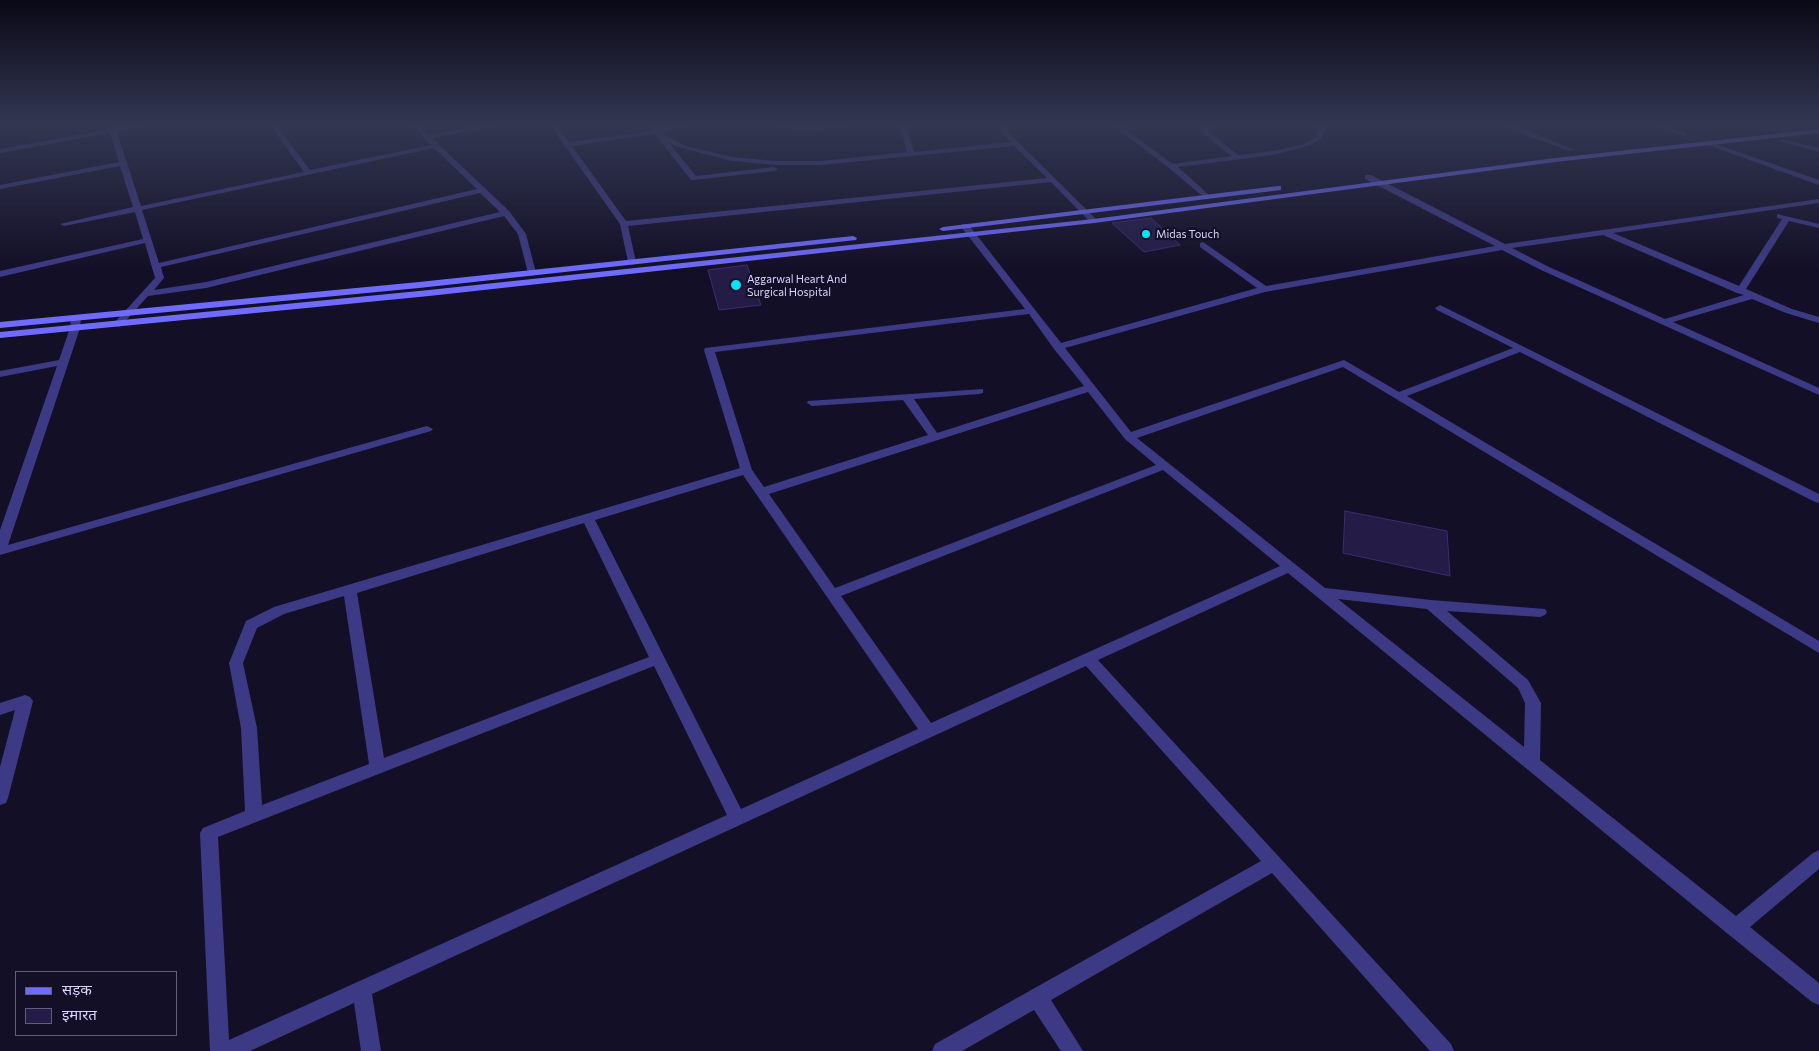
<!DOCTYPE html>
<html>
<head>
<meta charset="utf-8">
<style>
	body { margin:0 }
	#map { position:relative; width:1819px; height:1051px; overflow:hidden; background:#130f26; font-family:Commissioner,"Noto Sans Devanagari",sans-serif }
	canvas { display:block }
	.legend { position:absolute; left:15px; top:971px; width:162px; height:65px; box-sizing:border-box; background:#130f26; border:1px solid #625e7d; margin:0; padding:6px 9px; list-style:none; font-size:15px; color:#d9d4ff }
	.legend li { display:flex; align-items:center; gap:10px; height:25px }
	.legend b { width:25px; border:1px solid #625e7d }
</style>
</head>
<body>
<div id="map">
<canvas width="1819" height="1051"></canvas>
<ul class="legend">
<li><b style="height:6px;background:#6f6bff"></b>सड़क</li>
<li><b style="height:14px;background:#241b47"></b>इमारत</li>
</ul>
</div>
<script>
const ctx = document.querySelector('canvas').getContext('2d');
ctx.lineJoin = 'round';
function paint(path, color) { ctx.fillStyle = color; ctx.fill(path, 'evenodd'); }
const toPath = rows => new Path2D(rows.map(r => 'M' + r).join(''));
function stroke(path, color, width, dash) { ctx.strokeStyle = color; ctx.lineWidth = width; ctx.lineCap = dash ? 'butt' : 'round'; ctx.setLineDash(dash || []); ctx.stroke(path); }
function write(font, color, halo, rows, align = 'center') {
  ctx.font = font + ' Commissioner,sans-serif'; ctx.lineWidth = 4.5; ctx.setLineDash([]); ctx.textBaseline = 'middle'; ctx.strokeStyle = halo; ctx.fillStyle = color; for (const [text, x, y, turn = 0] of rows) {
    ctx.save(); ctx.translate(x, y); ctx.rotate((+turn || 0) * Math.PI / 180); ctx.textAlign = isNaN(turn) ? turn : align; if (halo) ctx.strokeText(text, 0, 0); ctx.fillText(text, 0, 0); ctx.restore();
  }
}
const building = toPath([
	[1151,218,1180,245,1144,252,1112,223,1151,218],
	[747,265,761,305,719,310,708,270,747,265],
	[1345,511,1447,531,1450,576,1343,553,1345,511]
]);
paint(building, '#241b47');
stroke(building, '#3b2d73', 1);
paint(toPath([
	[133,125,147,125,117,132,141,206,304,172,270,125,276,125,310,170,431,145,411,125,418,125,428,135,485,125,500,125,432,138,509,211,526,234,536,273,532,276,528,273,518,234,504,216,206,288,148,296,121,326,118,327,113,324,115,322,155,278,145,243,0,277,0,271,143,239,135,212,64,226,60,224,133,207,120,166,0,189,0,185,119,162,110,133,0,153,0,149,133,125],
	[434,148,477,189,159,263,142,210,434,148],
	[480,193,500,212,206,282,154,290,164,278,161,267,480,193],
	[550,125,556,125,569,142,652,131,648,125,655,125,658,129,677,125,689,125,661,133,686,146,732,157,776,161,821,161,907,152,900,125,906,125,914,152,1011,142,1002,133,1000,125,1006,125,1008,132,1098,221,1091,223,1051,182,628,226,636,262,632,265,628,262,620,224,550,125],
	[655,134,691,180,694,180,774,171,778,169,774,167,696,176,669,143,682,148,732,161,776,165,821,165,1014,146,1047,178,626,221,572,146,655,134],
	[764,125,805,127,857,125,805,131,764,125],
	[1112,125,1119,125,1173,164,1231,156,1200,131,1200,129,1207,125,1215,125,1207,130,1238,155,1273,151,1304,144,1317,136,1319,129,1317,125,1323,125,1325,129,1322,138,1308,146,1273,155,1178,167,1209,195,1209,199,1206,199,1169,168,1112,125],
	[1500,125,1510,125,1529,131,1574,150,1569,151,1500,125],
	[1652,125,1662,125,1688,134,1685,136,1652,125],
	[1781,139,1819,148,1819,152,1781,141,1781,139],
	[1707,141,1819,180,1819,185,1705,144,1704,143,1707,141],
	[1365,175,1371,175,1505,244,1819,199,1819,203,1613,233,1739,286,1782,219,1777,218,1777,214,1819,224,1819,228,1789,221,1746,289,1792,309,1819,317,1819,323,1786,313,1752,299,1673,322,1819,388,1819,395,1541,270,1502,250,1265,292,1065,348,1131,432,1344,360,1399,392,1513,348,1437,310,1435,308,1440,305,1819,494,1819,503,1815,502,1520,352,1407,396,1819,641,1819,653,1343,367,1137,438,1325,588,1431,600,1545,609,1547,612,1545,615,1540,617,1447,611,1528,680,1541,703,1540,760,1736,916,1813,853,1819,850,1819,869,1750,927,1819,983,1819,1005,1812,1002,1728,934,1288,573,1098,660,1451,1044,1454,1051,1430,1051,1272,873,1051,1000,1083,1051,1061,1051,1034,1010,962,1051,932,1051,935,1044,1261,861,1086,666,372,994,381,1051,361,1051,354,1003,250,1051,210,1051,200,833,203,828,245,811,241,728,229,663,246,621,274,607,740,468,704,350,705,348,1025,309,962,228,962,224,968,224,1061,343,1257,288,1200,247,1200,243,1203,242,1266,286,1495,246,1365,179,1365,175],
	[1603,235,1737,293,1744,295,1665,319,1547,266,1512,248,1603,235],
	[1029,314,1054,349,1084,386,937,433,914,399,979,394,983,393,983,389,808,401,807,403,812,406,903,400,928,435,764,487,752,470,715,352,1029,314],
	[1088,392,1125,439,1156,465,835,588,769,494,1088,392],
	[1163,470,1280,566,931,723,841,596,1163,470],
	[743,475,918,729,741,809,595,520,743,475],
	[584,523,649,657,384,758,357,593,584,523],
	[344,596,369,764,262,805,257,728,243,663,257,628,284,614,344,596],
	[1338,599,1427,609,1518,688,1525,703,1524,747,1338,599],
	[654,666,727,815,229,1040,218,837,654,666],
	[76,315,81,318,80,328,8,545,423,427,427,426,433,429,431,431,0,555,0,530,57,366,0,377,0,371,59,360,70,328,71,318,76,315],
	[25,695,30,697,33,701,8,798,6,803,0,805,0,767,15,710,0,715,0,703,25,695]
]), '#3d3a85');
paint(toPath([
	[1819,129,1819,133,1555,162,1094,223,429,296,0,338,0,332,429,290,1094,219,1555,158,1819,129],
	[1278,186,1281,186,1281,190,943,231,939,229,943,227,1278,186],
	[853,236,857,238,856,240,419,288,0,328,0,322,419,282,853,236]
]), '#6f6bff');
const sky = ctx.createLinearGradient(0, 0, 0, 272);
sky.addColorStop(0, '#0a0815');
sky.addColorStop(0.46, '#333752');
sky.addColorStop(1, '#33375200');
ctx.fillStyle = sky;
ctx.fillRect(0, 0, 1819, 272);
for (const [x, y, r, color] of [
	[1146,234,5,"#00e5ff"],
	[736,285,6,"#00e5ff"]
]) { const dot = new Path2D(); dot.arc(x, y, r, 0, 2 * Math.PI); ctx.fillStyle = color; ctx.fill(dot); stroke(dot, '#130f26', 2); }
write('11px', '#d9d4ff', '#130f26', [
	["Midas Touch",1156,234],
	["Aggarwal Heart And",747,279],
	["Surgical Hospital",747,292]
], 'left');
</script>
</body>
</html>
